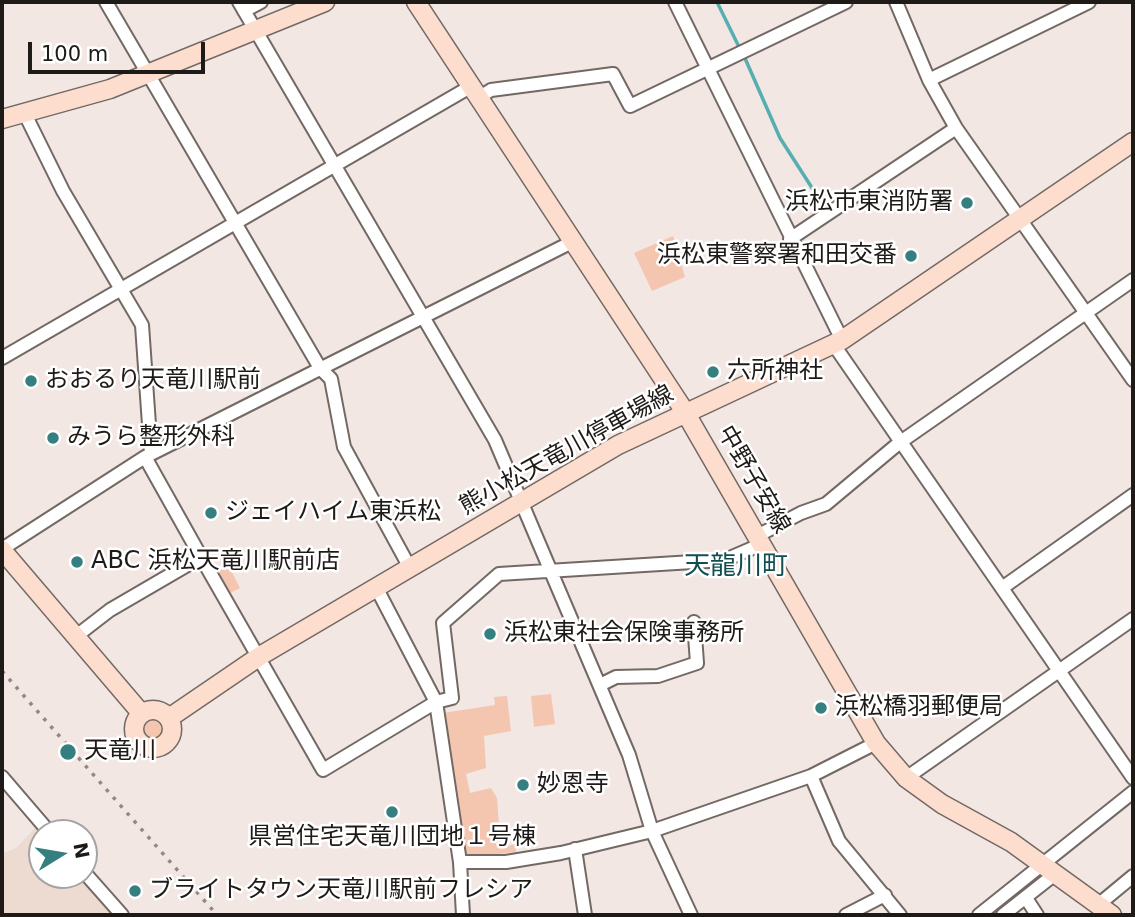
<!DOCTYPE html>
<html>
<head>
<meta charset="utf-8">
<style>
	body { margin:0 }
	#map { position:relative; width:1135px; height:917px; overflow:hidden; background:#f2e7e2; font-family:"DejaVu Sans",sans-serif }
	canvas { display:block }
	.frame { position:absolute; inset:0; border:4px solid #1e1a18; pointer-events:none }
	.north { position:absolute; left:28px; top:819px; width:70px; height:70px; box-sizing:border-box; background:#fff; border:2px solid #a5a3a3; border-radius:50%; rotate:79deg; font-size:19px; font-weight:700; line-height:28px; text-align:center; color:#1e1a18 }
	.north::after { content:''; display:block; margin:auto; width:24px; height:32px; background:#367f81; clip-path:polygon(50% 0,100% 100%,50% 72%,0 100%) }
	.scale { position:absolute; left:28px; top:42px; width:177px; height:32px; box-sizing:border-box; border:4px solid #1e1a18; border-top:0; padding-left:9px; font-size:21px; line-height:24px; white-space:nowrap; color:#1e1a18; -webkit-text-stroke:5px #fff; paint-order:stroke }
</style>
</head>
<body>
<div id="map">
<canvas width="1135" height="917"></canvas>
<div class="frame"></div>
<div class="north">N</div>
<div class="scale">100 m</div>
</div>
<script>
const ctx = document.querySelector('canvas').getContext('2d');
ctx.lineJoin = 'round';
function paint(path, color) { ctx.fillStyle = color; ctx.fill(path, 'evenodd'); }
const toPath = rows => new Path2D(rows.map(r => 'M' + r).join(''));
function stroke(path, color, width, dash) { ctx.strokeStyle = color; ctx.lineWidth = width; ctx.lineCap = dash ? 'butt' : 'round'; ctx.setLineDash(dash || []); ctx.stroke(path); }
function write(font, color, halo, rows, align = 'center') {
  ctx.font = font + ' "DejaVu Sans","Noto Sans JP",sans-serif'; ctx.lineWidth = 5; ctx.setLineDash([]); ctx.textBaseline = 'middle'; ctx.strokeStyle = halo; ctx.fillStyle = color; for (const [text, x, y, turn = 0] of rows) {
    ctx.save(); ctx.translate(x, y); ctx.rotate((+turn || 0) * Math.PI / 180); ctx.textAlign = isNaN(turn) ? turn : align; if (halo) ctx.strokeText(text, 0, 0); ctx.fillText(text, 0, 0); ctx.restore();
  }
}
paint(toPath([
	[36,827,42,833,42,875,81,875,115,915,2,915,2,854,16,848]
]), '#eddad1');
paint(toPath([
	[673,236,685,277,652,291,634,253],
	[227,563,240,588,230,593,217,569],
	[551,694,555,724,534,727,531,696],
	[507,696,511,731,484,736,486,768,466,774,470,793,491,788,497,798,500,840,505,847,515,844,516,852,471,857,462,851,443,713,495,705,494,697],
	'141 729a11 11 0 1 1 22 0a11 11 0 1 1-22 0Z'
]), '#f4c6b0');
stroke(toPath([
	[601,2,603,2],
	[717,2,740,49],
	[744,56,780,138,823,205],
	[991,915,1035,881]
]), '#56aeb0', 3.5);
const street = toPath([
	[106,2,320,368,331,379,344,447,410,568],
	[239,2,495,440,629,755,652,831,691,915],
	[675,2,842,340],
	[896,2,929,80,956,128,1133,380],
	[244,11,261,2],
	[929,80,1089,2],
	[478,98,491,90,613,74,630,106,846,2],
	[25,114,63,191,142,325,151,453],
	[790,239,956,128],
	[834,345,1133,778],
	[2,358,470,87],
	[145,457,572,242],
	[757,536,801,513,826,504,899,443,1133,280],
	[2,549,145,457,201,557],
	[1002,588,1133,495],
	[377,589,436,702,460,862,463,915],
	[75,637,110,610,201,557,323,770,436,702,452,698,443,623,499,574,725,560,762,544],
	[600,685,616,677,658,676,697,663,694,622],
	[876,743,811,776,839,841,900,915],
	[2,777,50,833],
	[906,778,1133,619],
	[575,849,585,915],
	[460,862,506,862,561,853,652,831,811,776],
	[84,872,122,915],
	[1026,898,1037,915],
	[1098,905,1133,876],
	[846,915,885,895],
	[979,915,1133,792],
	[1003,915,1055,874]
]);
const secondary = toPath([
	[416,2,685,412,876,743,906,778,942,804,1011,842,1112,915],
	[2,119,110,89,325,2],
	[2,550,141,713],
	'134 729a19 19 0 1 1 38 0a19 19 0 1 1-38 0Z',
	[169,718,260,656,618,445,842,340,1133,142]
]);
stroke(street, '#736964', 16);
stroke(secondary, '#736964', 21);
stroke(street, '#fff', 12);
stroke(secondary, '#fdddcd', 18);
stroke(toPath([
	[2,671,217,915]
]), '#908985', 3.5, [3.5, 7]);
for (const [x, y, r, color] of [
	[967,203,7,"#367f81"],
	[911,256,7,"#367f81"],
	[713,372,7,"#367f81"],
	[31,381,7,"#367f81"],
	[53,438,7,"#367f81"],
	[211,513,7,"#367f81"],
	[77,562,7,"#367f81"],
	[490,634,7,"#367f81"],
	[821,708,7,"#367f81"],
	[68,752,9,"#367f81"],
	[523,785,7,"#367f81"],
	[392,812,7,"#367f81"],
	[135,891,7,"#367f81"]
]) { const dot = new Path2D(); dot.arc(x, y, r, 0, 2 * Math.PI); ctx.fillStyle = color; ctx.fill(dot); stroke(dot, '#fff', 2.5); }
write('24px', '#1e1a18', '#fff', [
	["浜松市東消防署",953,203,"right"],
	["浜松東警察署和田交番",897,256,"right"],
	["六所神社",727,372],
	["おおるり天竜川駅前",45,381],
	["みうら整形外科",67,438],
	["ジェイハイム東浜松",225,513],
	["ABC 浜松天竜川駅前店",91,562],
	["浜松東社会保険事務所",504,634],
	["浜松橋羽郵便局",835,708],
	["天竜川",84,752],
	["妙恩寺",537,785],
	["県営住宅天竜川団地１号棟",392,838,"center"],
	["ブライトタウン天竜川駅前フレシア",149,891]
], 'left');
write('24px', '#1e1a18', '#fff', [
	["熊小松天竜川停車場線",567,451,-29],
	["中野子安線",753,480,60]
]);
write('26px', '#104e50', '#fff', [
	["天龍川町",736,567]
]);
</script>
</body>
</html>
